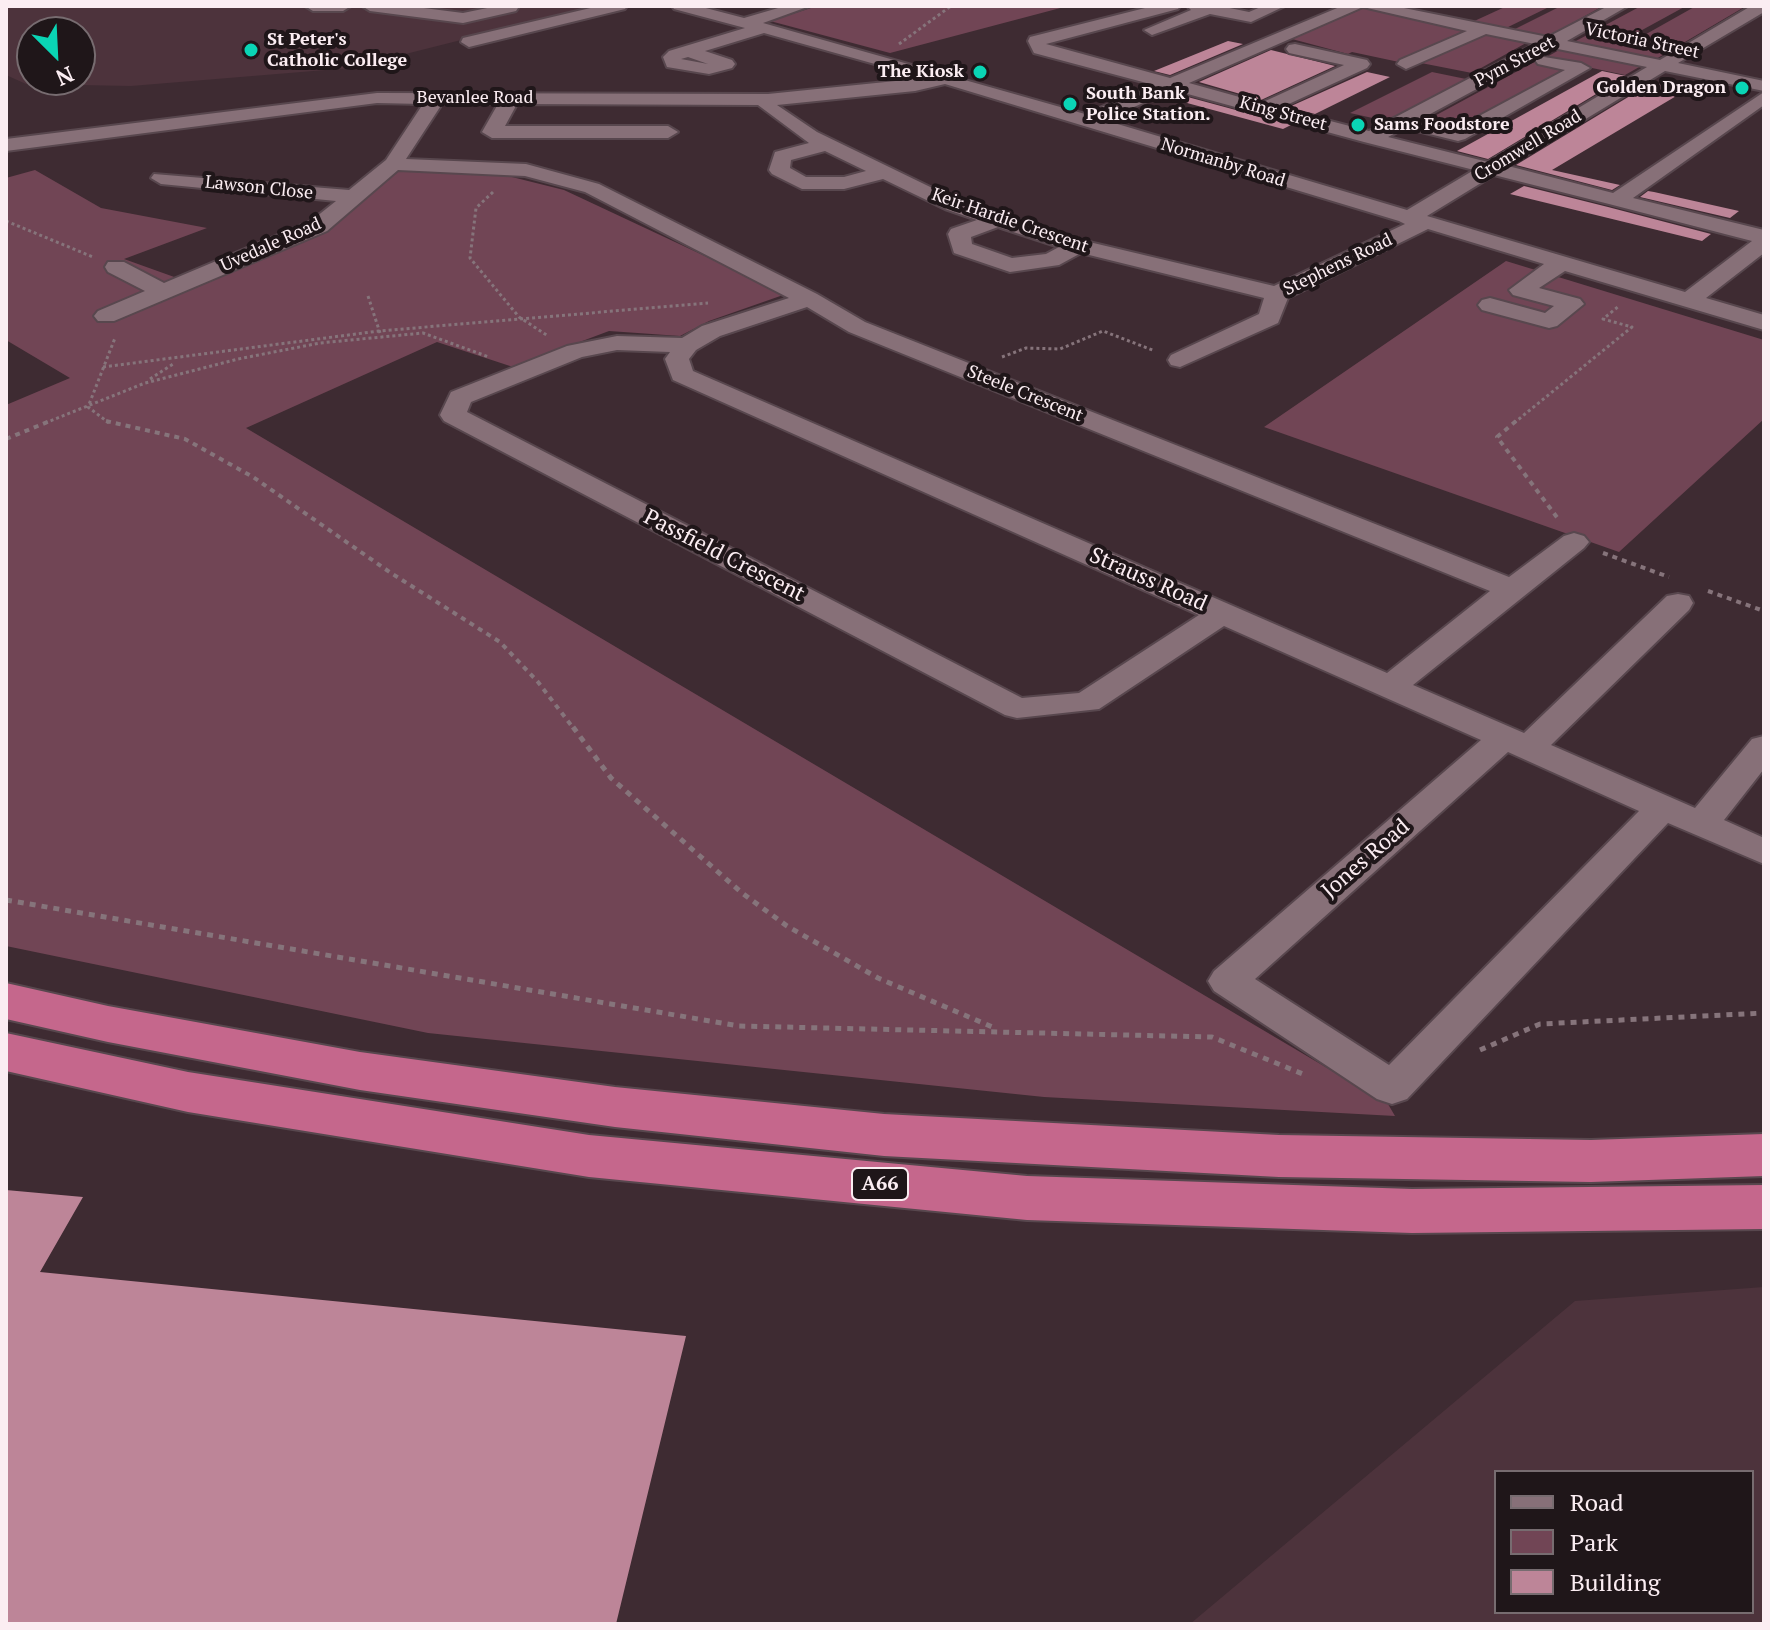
<!DOCTYPE html>
<html>
<head>
<meta charset="utf-8">
<style>
	body { margin:0 }
	#map { position:relative; width:1770px; height:1630px; overflow:hidden; background:#3e2b32; font-family:"PT Serif",serif }
	canvas { display:block }
	.frame { position:absolute; inset:0; border:8px solid #fbedf2; pointer-events:none }
	.legend { position:absolute; left:1494px; top:1470px; width:260px; height:144px; box-sizing:border-box; background:#1f1619; border:2px solid #776c70; margin:0; padding:10px 14px; list-style:none; font-size:24px; color:#fbedf2 }
	.legend li { display:flex; align-items:center; gap:16px; height:40px }
	.legend b { width:40px; border:2px solid #776c70 }
	.north { position:absolute; left:16px; top:16px; width:80px; height:80px; box-sizing:border-box; background:#1f1619; border:2px solid #776c70; border-radius:50%; rotate:156deg; font-size:22px; font-weight:700; line-height:32px; text-align:center; color:#fbedf2 }
	.north::after { content:''; display:block; margin:auto; width:28px; height:36px; background:#0ad5b5; clip-path:polygon(50% 0,100% 100%,50% 72%,0 100%) }
</style>
</head>
<body>
<div id="map">
<canvas width="1770" height="1630"></canvas>
<div class="frame"></div>
<ul class="legend">
<li><b style="height:10px;background:#877078"></b>Road</li>
<li><b style="height:22px;background:#714555"></b>Park</li>
<li><b style="height:22px;background:#bd8598"></b>Building</li>
</ul>
<div class="north">N</div>
</div>
<script>
const ctx = document.querySelector('canvas').getContext('2d');
ctx.lineJoin = 'round';
function paint(path, color) { ctx.fillStyle = color; ctx.fill(path, 'evenodd'); }
const toPath = rows => new Path2D(rows.map(r => 'M' + r).join(''));
function stroke(path, color, width, dash) { ctx.strokeStyle = color; ctx.lineWidth = width; ctx.lineCap = dash ? 'butt' : 'round'; ctx.setLineDash(dash || []); ctx.stroke(path); }
function write(font, color, halo, rows, align = 'center') {
  ctx.font = font + ' "PT Serif",serif'; ctx.lineWidth = 8; ctx.setLineDash([]); ctx.textBaseline = 'middle'; ctx.strokeStyle = halo; ctx.fillStyle = color; for (const [text, x, y, turn = 0] of rows) {
    ctx.save(); ctx.translate(x, y); ctx.rotate((+turn || 0) * Math.PI / 180); ctx.textAlign = isNaN(turn) ? turn : align; if (halo) ctx.strokeText(text, 0, 0); ctx.fillText(text, 0, 0); ctx.restore();
  }
}
paint(toPath([
	[6,6,596,6,350,68,131,86,26,84,6,75],
	[32,32,80,32,80,80,32,80],
	[1764,1287,1764,1624,1190,1624,1575,1301],
	[1496,1472,1752,1472,1752,1612,1496,1612]
]), '#4d333c');
paint(toPath([
	[817,6,1068,6,890,53,770,21],
	[1507,6,1551,6,1502,30,1470,23],
	[1561,6,1603,6,1547,37,1513,30],
	[1641,6,1686,6,1633,35,1598,29],
	[1696,6,1746,6,1656,59,1574,42,1589,34,1632,42],
	[1364,8,1460,28,1464,31,1399,62,1352,52,1348,54,1292,39],
	[1481,33,1526,43,1472,73,1421,63],
	[1561,49,1641,66,1625,75,1545,58],
	[1538,60,1574,68,1466,128,1429,119],
	[1432,72,1466,79,1386,121,1350,113],
	[391,167,496,173,564,190,786,294,709,321,680,336,609,331,513,367,437,342,246,428,1388,1104,1395,1116,1044,1097,428,1033,6,946,6,405,70,378,6,340,6,178,35,170,101,208,207,228,124,259,191,283,329,223],
	[1506,261,1764,340,1764,419,1619,552,1264,427]
]), '#714555');
paint(toPath([
	[1228,41,1243,44,1170,75,1154,71],
	[1271,50,1335,66,1261,100,1199,82],
	[1602,71,1626,76,1488,159,1457,151],
	[1367,72,1390,77,1315,114,1289,107],
	[1653,82,1688,89,1552,170,1620,185,1612,190,1516,165],
	[1173,93,1291,125,1283,129,1165,97],
	[1524,186,1608,207,1711,234,1702,241,1510,194],
	[1648,191,1654,192,1739,211,1730,218,1640,197],
	[6,1190,83,1197,40,1272,686,1336,616,1624,6,1624]
]), '#bd8598');
const minor = toPath([
	[305,6,351,6,343,11,313,11,305,6],
	[362,6,408,6,463,13,497,6,518,8,516,11,463,23,370,11,362,6],
	[599,6,627,6,625,9,469,47,461,42,463,38,599,6],
	[672,6,698,6,744,18,785,6,810,6,763,23,1085,114,1154,85,1034,53,1028,41,1030,37,1153,6,1180,6,1178,9,1046,44,1170,78,1342,6,1394,6,1548,37,1608,6,1628,6,1567,41,1660,60,1751,6,1764,6,1764,12,1678,63,1764,81,1764,91,1665,71,1508,166,1613,193,1764,92,1764,105,1633,198,1764,230,1764,253,1706,298,1764,315,1764,330,1565,271,1539,288,1580,299,1584,304,1557,326,1549,328,1482,310,1478,305,1482,300,1490,298,1545,313,1554,306,1513,295,1509,290,1544,264,1428,229,1288,298,1278,323,1180,367,1171,365,1168,360,1171,355,1259,314,1264,298,1081,253,1059,265,1010,272,954,253,948,234,951,229,977,220,945,209,883,179,844,189,802,189,772,174,769,170,775,152,809,143,758,105,517,104,505,126,668,126,678,132,668,138,492,138,482,132,498,104,442,104,406,159,526,164,599,184,817,294,865,322,1509,577,1564,536,1574,533,1584,536,1589,542,1584,548,1413,685,1524,733,1667,596,1678,594,1689,596,1693,603,1689,610,1551,745,1695,808,1752,739,1764,736,1764,769,1724,820,1764,838,1764,864,1668,823,1407,1099,1392,1104,1377,1099,1214,991,1208,981,1214,971,1481,740,1224,626,1099,709,1017,718,1005,715,444,421,440,415,451,392,567,346,617,336,682,338,702,326,789,298,585,192,525,176,398,170,327,231,114,321,98,321,94,316,98,311,145,291,108,272,105,267,108,262,124,262,164,283,311,221,336,201,161,184,151,178,154,174,349,190,386,160,423,104,377,103,6,151,6,139,377,93,768,94,925,78,764,33,705,51,732,60,735,64,732,68,709,74,667,67,663,57,669,51,745,28,674,9,672,6],
	[1363,7,1467,31,1400,60,1397,64,1406,69,1486,34,1535,44,1369,131,1280,108,1367,68,1370,64,1367,60,1295,44,1289,45,1286,49,1289,53,1344,65,1261,103,1189,83,1363,7],
	[1553,48,1647,67,1488,162,1388,137,1405,128,1458,141,1465,139,1590,68,1581,63,1538,56,1553,48],
	[1538,56,1535,60,1538,64,1565,70,1455,129,1419,120,1538,56],
	[688,57,708,64,681,59,688,57],
	[945,84,1399,221,1405,224,1274,286,1085,241,959,201,817,132,777,105,915,91,945,84],
	[1173,90,1364,142,1474,170,1407,210,1104,120,1173,90],
	[825,151,866,171,844,177,806,177,790,168,791,160,825,151],
	[1494,175,1609,204,1752,241,1685,292,1427,216,1494,175],
	[998,227,1059,247,1046,254,1012,258,972,244,971,237,998,227],
	[807,307,849,332,1490,591,1387,673,693,371,689,359,696,350,720,336,807,307],
	[617,350,670,352,665,359,673,380,1199,615,1079,693,1022,698,467,412,471,402,582,357,617,350],
	[1508,752,1639,811,1389,1065,1255,979,1508,752],
	[1187,6,1220,6,1249,12,1263,6,1285,6,1251,22,1210,14,1152,35,1144,30,1191,10,1187,6]
]);
const highway = toPath([
	[6,983,108,1006,360,1052,615,1087,884,1114,1279,1135,1591,1140,1764,1134,1764,1176,1591,1182,1279,1177,884,1156,615,1127,360,1090,108,1042,6,1019,6,983],
	[6,1033,188,1072,589,1135,1027,1176,1412,1189,1764,1185,1764,1229,1412,1233,1027,1220,589,1177,188,1112,6,1071,6,1033]
]);
stroke(minor, '#58474e', 4);
stroke(highway, '#58474e', 4);
stroke(toPath([
	[899,44,951,6],
	[493,192,476,208,470,258,519,317,548,336],
	[6,221,93,257],
	[368,296,380,333],
	[1002,357,1026,348,1060,349,1103,331,1155,351],
	[103,367,379,331,708,303],
	[150,379,173,364],
	[45,423,145,383,238,359,320,343,423,333,489,357],
	[109,423,88,407,115,338],
	[1514,423,1632,327,1603,319,1619,306]
]), '#86747b', 3, [3, 3]);
stroke(toPath([
	[106,421,185,439,253,477,391,573,500,642,538,682,574,729],
	[1516,421,1497,437,1559,520],
	[6,439,50,421],
	[1603,553,1669,577],
	[1708,591,1764,611]
]), '#86747b', 4, [5, 5]);
stroke(toPath([
	[573,727,611,778,742,893,787,926,878,978,997,1029],
	[6,900,739,1026,1212,1037,1303,1074],
	[1480,1050,1540,1024,1764,1013]
]), '#86747b', 5, [6, 6]);
paint(minor, '#877078');
paint(highway, '#c5678c');
for (const [x, y, r, color] of [
	[251,50,8,"#0ad5b5"],
	[980,72,8,"#0ad5b5"],
	[1742,88,8,"#0ad5b5"],
	[1070,104,8,"#0ad5b5"],
	[1358,125,8,"#0ad5b5"]
]) { const dot = new Path2D(); dot.arc(x, y, r, 0, 2 * Math.PI); ctx.fillStyle = color; ctx.fill(dot); stroke(dot, '#1f1619', 3); }
write('bold 18px', '#fbedf2', '#1f1619', [
	["St Peter's",267,40],
	["Catholic College",267,61],
	["The Kiosk",964,72,"right"],
	["Golden Dragon",1726,88,"right"],
	["South Bank",1086,94],
	["Police Station.",1086,115],
	["Sams Foodstore",1374,125]
], 'left');
write('18px', '#fbedf2', '#1f1619', [
	["Victoria Street",1642,41,12],
	["Pym Street",1515,62,-28],
	["Bevanlee Road",475,98],
	["King Street",1283,114,15],
	["Cromwell Road",1528,146,-31],
	["Normanby Road",1223,163,17],
	["Lawson Close",259,188,6],
	["Keir Hardie Crescent",1010,221,19],
	["Uvedale Road",271,245,-24],
	["Stephens Road",1338,265,-26],
	["Steele Crescent",1025,394,22]
]);
for (const [x, y, w] of [
	[880,1184,56]
]) { const box = new Path2D(); box.roundRect(x - w / 2, y - 16, w, 32, 6); ctx.fillStyle = '#1f1619'; ctx.fill(box); stroke(box, '#fbedf2', 2); }
write('bold 20px', '#fbedf2', null, [
	["A66",880,1184]
]);
write('22px', '#fbedf2', '#1f1619', [
	["Passfield Crescent",724,556,27],
	["Strauss Road",1148,580,24],
	["Jones Road",1366,859,-41]
]);
</script>
</body>
</html>
